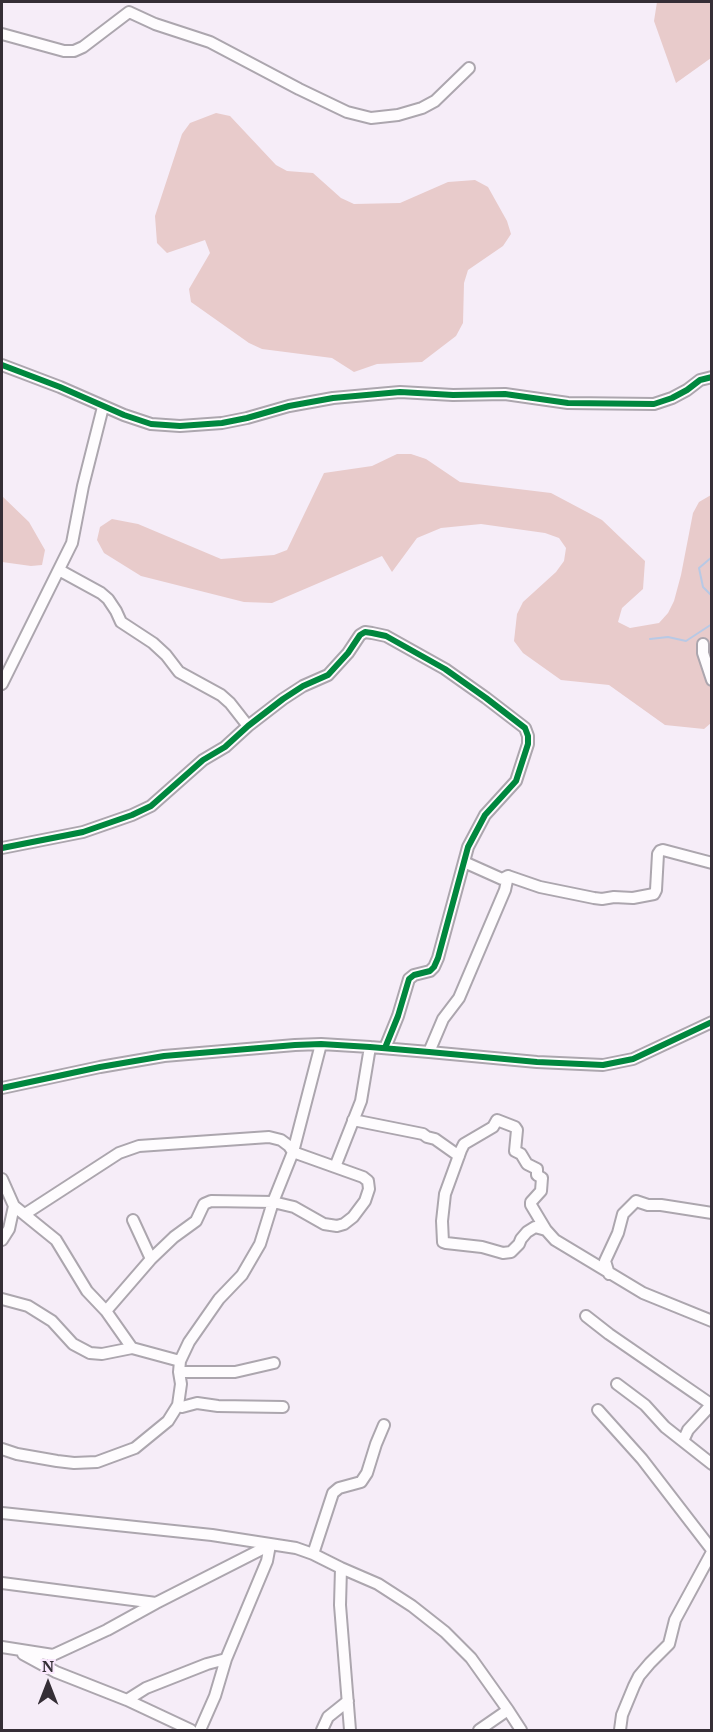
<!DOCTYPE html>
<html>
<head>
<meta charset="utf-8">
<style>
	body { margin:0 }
	#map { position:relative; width:713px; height:1732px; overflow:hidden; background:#f6edf8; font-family:"PT Serif",serif }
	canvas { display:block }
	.frame { position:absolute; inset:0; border:3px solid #352e36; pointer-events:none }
	.north { position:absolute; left:18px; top:1654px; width:60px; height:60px; -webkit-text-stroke:4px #fae8fd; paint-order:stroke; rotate:0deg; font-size:16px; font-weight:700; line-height:24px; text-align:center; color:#352e36 }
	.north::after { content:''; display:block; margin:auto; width:21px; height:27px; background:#352e36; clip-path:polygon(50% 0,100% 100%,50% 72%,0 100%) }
</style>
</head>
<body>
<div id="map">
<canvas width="713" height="1732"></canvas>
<div class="frame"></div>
<div class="north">N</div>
</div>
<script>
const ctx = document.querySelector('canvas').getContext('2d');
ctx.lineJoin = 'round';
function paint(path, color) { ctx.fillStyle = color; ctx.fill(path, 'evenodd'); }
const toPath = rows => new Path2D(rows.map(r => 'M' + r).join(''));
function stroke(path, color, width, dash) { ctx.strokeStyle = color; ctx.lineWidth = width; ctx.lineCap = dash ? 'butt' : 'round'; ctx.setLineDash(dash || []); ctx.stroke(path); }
paint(toPath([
	[657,2,711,2,711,58,676,83,654,21],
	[216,113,230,116,276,165,287,171,313,173,341,198,354,204,400,203,448,182,475,180,488,187,507,221,511,234,503,246,468,270,464,283,463,323,456,336,422,362,377,364,354,372,332,358,262,349,249,343,191,302,189,289,210,253,205,240,167,253,157,243,155,216,182,134,190,123],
	[397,454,411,454,426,459,460,482,551,493,602,520,645,561,643,589,622,608,618,622,630,628,659,623,668,613,674,601,681,575,693,513,699,502,711,495,711,723,704,729,665,725,609,685,561,680,523,653,514,641,517,614,523,602,556,572,564,561,566,548,559,538,545,533,481,524,441,528,417,538,392,572,382,556,272,603,244,602,141,576,104,553,97,540,100,527,112,519,138,524,221,559,274,555,287,550,324,473,372,466],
	[2,496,29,522,45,550,42,565,31,566,2,562]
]), '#e8cbcb');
stroke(toPath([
	[712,557,699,568,703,587,712,596],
	[650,639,668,637,686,641,712,624]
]), '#b8c9e5', 2);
const minor = toPath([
	[2,34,64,51,74,51,83,47,129,12,155,24,210,42,299,89,347,112,371,118,398,115,422,108,435,101,469,68],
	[2,365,60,387,124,415,151,424,180,426,222,423,247,418,289,406,333,398,400,392,453,395,505,394,568,403,654,404,672,398,687,390,700,380,712,377],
	[59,570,101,593,108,599,116,611,121,622,153,643,166,655,179,672,221,695,230,703,248,726],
	[703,644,703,653,712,680],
	[2,684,72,543,83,486,103,407],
	[2,848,83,832,132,815,151,806,203,760,225,747,248,726,283,699,303,686,328,675,348,653,360,635,365,632,372,633,386,636,445,669,486,698,525,728,528,736,528,744,516,781,485,815,468,847,438,958,434,967,430,971,414,975,409,979,398,1016,385,1048],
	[464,862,502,879,508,876],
	[429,1052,443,1019,459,998,505,890,508,876,540,887,594,898,602,899,614,897,633,898,654,894,656,890,658,854,660,851,663,850,712,863],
	[2,1088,100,1067,164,1056,295,1045,321,1044,370,1047,429,1052,537,1062,603,1065,633,1059,712,1022],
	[353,1120,423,1134,427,1137,435,1139,459,1156],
	[2,1179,14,1206,9,1229,2,1240],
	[14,1206,56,1240,87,1291,106,1311,132,1348],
	[25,1214,119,1153,139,1146,269,1137,281,1140,289,1146,293,1152,335,1167,361,1101,370,1047],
	[546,1230,535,1227,527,1232,521,1239,519,1244,511,1252,503,1253,482,1247,446,1243,443,1242,442,1221,445,1194,461,1150,464,1144,493,1127,497,1120,515,1127,517,1130,515,1151,521,1154,527,1164,537,1169,537,1175,542,1178,541,1191,531,1202,531,1205,546,1230,555,1240,643,1293,712,1321],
	[151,1259,174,1237,196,1221,204,1204,211,1201,273,1202,294,1207,324,1224,337,1226,344,1224,353,1217,365,1201,369,1189,368,1181,363,1177,335,1167],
	[609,1274,605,1261,618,1233,623,1214,636,1201,648,1205,661,1205,712,1213],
	[2,1299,28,1306,52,1321,73,1344,90,1353,102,1354,132,1348,180,1361],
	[106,1311,151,1259,133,1220],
	[586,1316,609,1334,712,1405],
	[179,1372,235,1372,274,1363],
	[617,1384,645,1405,665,1427,712,1464],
	[178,1405,182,1407,197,1403,218,1406,283,1407],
	[598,1410,642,1459,712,1550],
	[683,1441,688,1430,711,1405],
	[2,1449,17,1454,57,1461,74,1463,97,1462,135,1448,168,1421,178,1405,181,1384,179,1372,180,1361,189,1342,219,1299,242,1275,260,1244,273,1202,293,1152,321,1044],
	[2,1513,212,1535,296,1548,313,1554,341,1568,378,1584,412,1606,445,1632,471,1658,508,1710,521,1730],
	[313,1554,333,1493,339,1488,361,1482,367,1473,376,1444,384,1425],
	[341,1568,340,1605,350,1730],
	[2,1583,156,1603],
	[2,1647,53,1655,107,1630,156,1603,270,1545],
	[23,1654,56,1672,127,1700,191,1730],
	[127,1700,146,1688,207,1664,226,1659],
	[200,1730,215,1696,226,1659,267,1561,270,1545],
	[322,1730,328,1717,348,1701],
	[479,1730,508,1710],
	[620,1730,622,1715,634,1686,639,1676,650,1663,669,1644,675,1620,712,1552]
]);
stroke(minor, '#aca6ae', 14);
stroke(minor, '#fefcfe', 10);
stroke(toPath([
	[2,365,60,387,124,415,151,424,180,426,222,423,247,418,289,406,333,398,400,392,453,395,505,394,568,403,654,404,672,398,687,390,700,380,712,377],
	[2,848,83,832,132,815,151,806,203,760,225,747,248,726,283,699,303,686,328,675,348,653,360,635,365,632,372,633,386,636,445,669,486,698,525,728,528,736,528,744,516,781,485,815,468,847,438,958,434,967,430,971,414,975,409,979,398,1016,385,1048],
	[2,1088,100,1067,164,1056,295,1045,321,1044,370,1047,429,1052,537,1062,603,1065,633,1059,712,1022]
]), '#00873e', 6);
</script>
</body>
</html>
